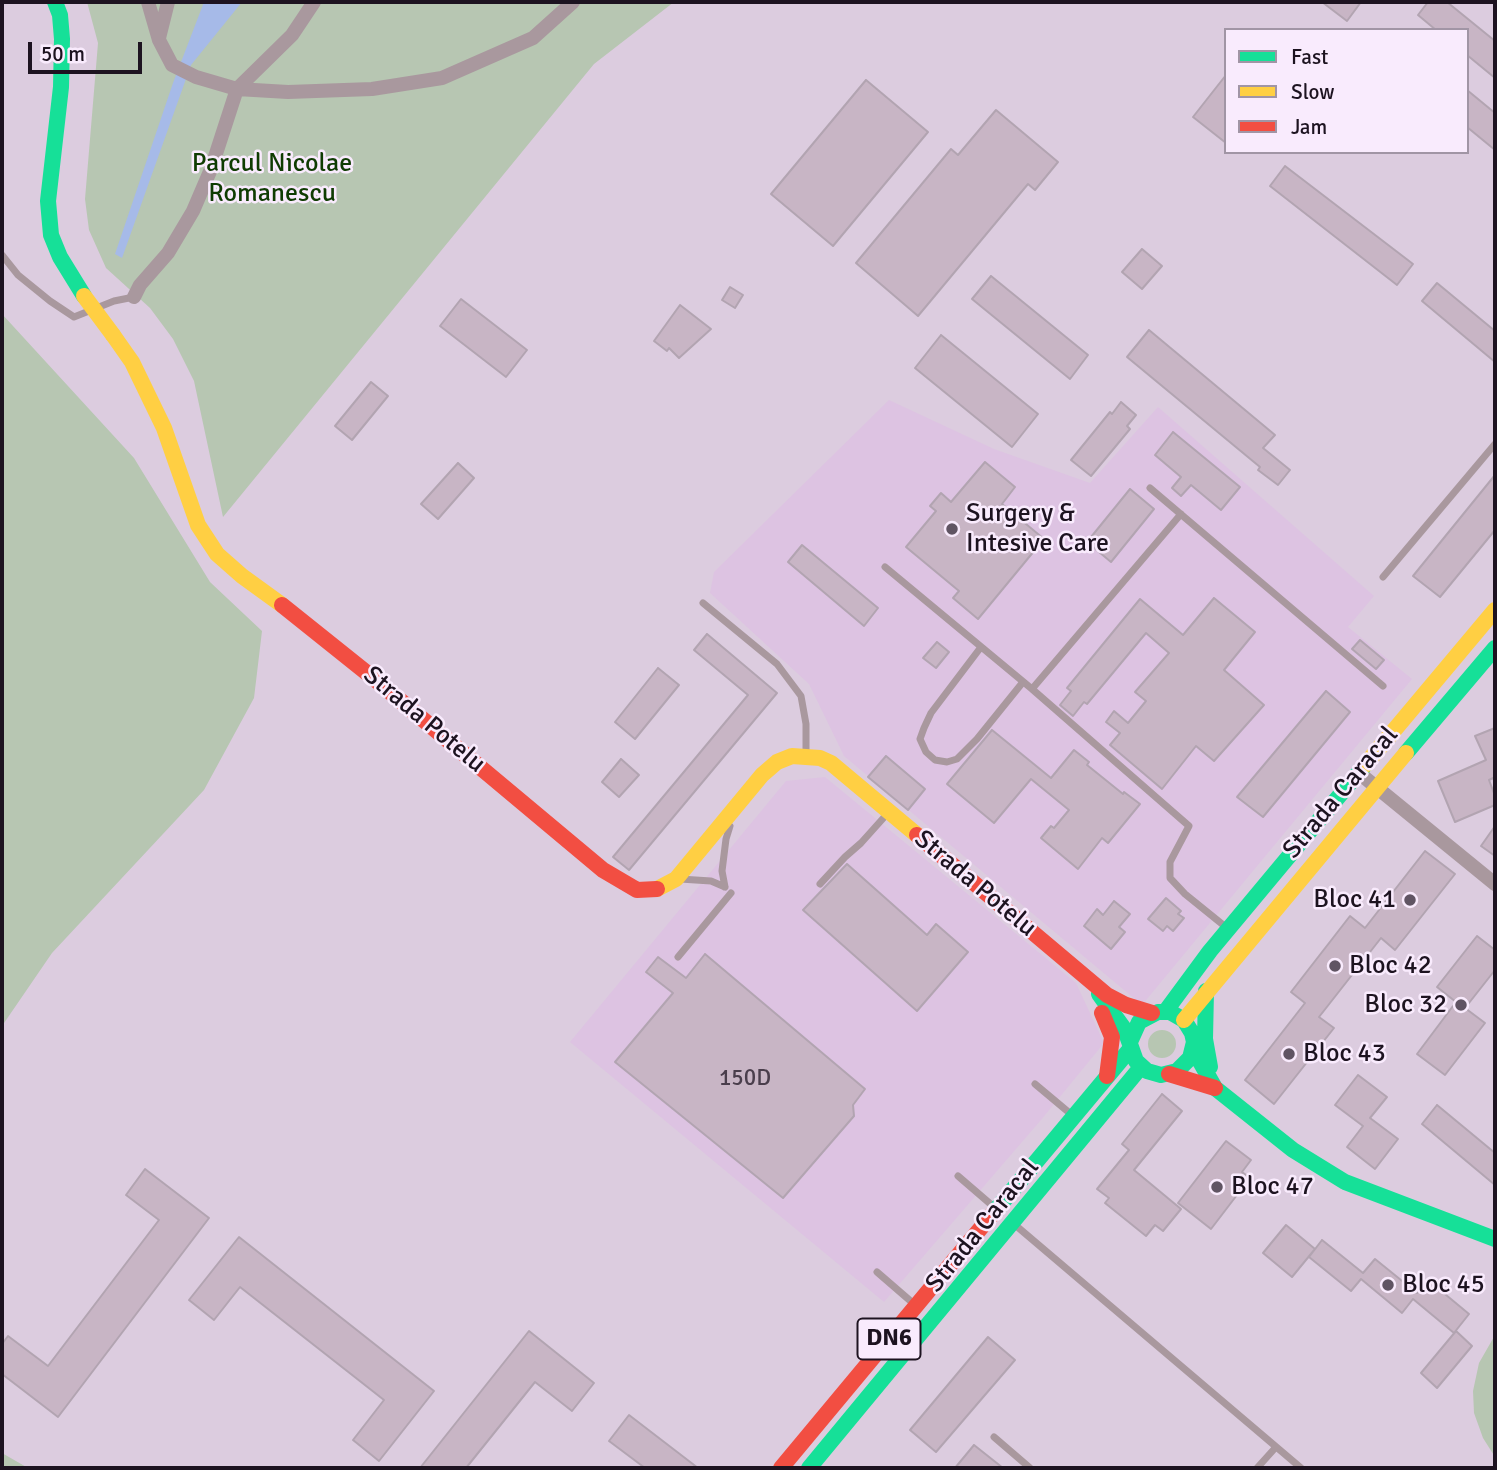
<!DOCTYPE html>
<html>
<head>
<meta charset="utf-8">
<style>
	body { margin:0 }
	#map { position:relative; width:1497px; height:1470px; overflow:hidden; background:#dcccdf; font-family:Signika,sans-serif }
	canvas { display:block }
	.frame { position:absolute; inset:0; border:4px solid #1d1320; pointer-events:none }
	.legend { position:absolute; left:1224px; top:28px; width:245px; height:126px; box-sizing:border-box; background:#f9ebfd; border:2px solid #a195a5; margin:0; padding:9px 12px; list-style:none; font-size:21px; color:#1d1320 }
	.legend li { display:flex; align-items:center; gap:14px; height:35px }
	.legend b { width:35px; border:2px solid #a195a5 }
	.scale { position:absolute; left:28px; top:42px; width:114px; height:32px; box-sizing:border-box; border:4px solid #1d1320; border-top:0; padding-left:9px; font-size:21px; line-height:24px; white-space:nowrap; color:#1d1320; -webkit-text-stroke:5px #f9ebfd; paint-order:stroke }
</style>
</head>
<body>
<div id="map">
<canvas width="1497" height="1470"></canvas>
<div class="frame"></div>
<ul class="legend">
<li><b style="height:9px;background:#16e098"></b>Fast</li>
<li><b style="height:9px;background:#ffcf43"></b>Slow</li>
<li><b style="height:9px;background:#f24e42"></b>Jam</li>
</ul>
<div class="scale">50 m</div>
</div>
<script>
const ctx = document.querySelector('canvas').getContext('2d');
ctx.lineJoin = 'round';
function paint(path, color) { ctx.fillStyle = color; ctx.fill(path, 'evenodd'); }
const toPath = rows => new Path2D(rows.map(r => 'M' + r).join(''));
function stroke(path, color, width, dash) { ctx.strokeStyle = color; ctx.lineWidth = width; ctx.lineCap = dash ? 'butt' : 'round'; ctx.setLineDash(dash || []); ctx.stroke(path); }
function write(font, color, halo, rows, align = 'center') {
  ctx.font = font + ' Signika,sans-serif'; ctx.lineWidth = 5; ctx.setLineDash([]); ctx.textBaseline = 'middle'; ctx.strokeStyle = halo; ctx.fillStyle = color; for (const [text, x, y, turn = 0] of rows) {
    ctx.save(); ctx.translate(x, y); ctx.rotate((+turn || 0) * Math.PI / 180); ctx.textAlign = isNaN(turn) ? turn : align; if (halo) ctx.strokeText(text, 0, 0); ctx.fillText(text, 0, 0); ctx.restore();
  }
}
paint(toPath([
	[889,400,994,449,1090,483,1158,407,1374,596,1348,627,1412,679,1142,1005,844,756,809,684,710,593,714,572],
	[825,777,1076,983,1104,1043,1041,1120,884,1302,570,1042,786,781]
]), '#ddc3e2');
paint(toPath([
	[87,2,674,2,594,64,223,517,194,381,173,339,150,308,106,268,89,230,85,199,98,43],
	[2,314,134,458,210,582,262,631,254,698,204,790,52,953,2,1026],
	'1148 1044a14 14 0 1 1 28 0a14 14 0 1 1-28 0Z',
	[1495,1335,1495,1457,1483,1438,1474,1413,1473,1391,1479,1363],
	[2,1453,28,1468,2,1468]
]), '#b7c6b2');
paint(toPath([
	[204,2,242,2,191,65,122,258,115,254,173,83]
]), '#a6bae8');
const building = toPath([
	[1322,2,1361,2,1347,21,1322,2],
	[1428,2,1447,2,1495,41,1495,78,1467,55,1467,30,1436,30,1418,15,1428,2],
	[1226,75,1226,143,1193,117,1226,75],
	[866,80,928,132,833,246,771,194,866,80],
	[1467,90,1495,113,1495,150,1467,127,1467,90],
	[996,110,1058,162,1035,190,1028,184,918,316,856,263,951,149,958,155,996,110],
	[1285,166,1413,264,1397,285,1270,186,1285,166],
	[1142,249,1162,266,1142,289,1122,272,1142,249],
	[991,276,1088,355,1070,379,972,299,991,276],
	[1437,283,1495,331,1495,362,1422,301,1437,283],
	[730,287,743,295,735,308,722,300,730,287],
	[461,299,527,350,506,377,440,326,461,299],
	[680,305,711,329,679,358,669,348,667,351,654,341,680,305],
	[1149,330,1275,435,1263,448,1290,470,1278,485,1258,470,1260,467,1127,357,1149,330],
	[941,335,1038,414,1012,447,915,368,941,335],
	[371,382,388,396,352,440,335,426,371,382],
	[1121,402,1136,415,1127,426,1130,429,1091,476,1071,460,1110,412,1112,414,1121,402],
	[1173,432,1240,487,1221,510,1191,485,1181,496,1172,488,1181,477,1155,455,1173,432],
	[985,462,1015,487,1002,504,1044,539,978,619,953,598,959,591,906,547,936,511,930,506,941,493,951,502,985,462],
	[458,463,474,478,438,519,421,504,458,463],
	[1495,475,1495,530,1440,597,1413,576,1495,475],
	[1130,489,1154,509,1111,562,1087,542,1130,489],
	[802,545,878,608,864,626,788,562,802,545],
	[1214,598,1255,632,1224,670,1264,705,1214,761,1196,746,1162,789,1110,745,1120,733,1106,722,1114,711,1128,723,1146,701,1135,692,1169,653,1146,633,1087,704,1084,702,1073,716,1060,705,1071,691,1067,688,1140,599,1183,635,1214,598],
	[707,634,777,693,629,870,613,857,748,695,694,650,707,634],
	[1360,640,1384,660,1376,669,1352,649,1360,640],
	[937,642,949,652,936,668,923,658,937,642],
	[658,668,679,685,635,739,615,722,658,668],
	[1326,691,1350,712,1263,817,1237,797,1326,691],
	[1495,728,1495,783,1493,778,1489,780,1495,796,1495,805,1455,822,1438,781,1486,760,1475,736,1495,728],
	[992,730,1051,778,1074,750,1089,762,1087,765,1123,794,1124,792,1140,804,1108,843,1102,838,1078,869,1041,838,1051,826,1054,828,1069,810,1031,779,994,823,947,784,992,730],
	[886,756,925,789,908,810,868,777,886,756],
	[621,759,639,775,619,797,602,782,621,759],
	[1495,826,1495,856,1481,846,1495,826],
	[1425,851,1455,874,1395,950,1381,938,1319,1017,1334,1028,1274,1104,1245,1080,1305,1003,1291,992,1350,916,1365,928,1425,851],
	[847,864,927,935,936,924,968,952,917,1011,803,910,847,864],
	[1166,898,1181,911,1178,914,1184,918,1173,931,1167,926,1163,931,1148,919,1166,898],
	[1114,901,1130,914,1119,927,1125,932,1111,949,1084,926,1097,909,1103,915,1114,901],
	[1477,936,1495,950,1495,970,1465,1008,1485,1023,1445,1075,1417,1054,1456,1002,1437,987,1477,936],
	[705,954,865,1089,853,1105,854,1116,783,1198,615,1062,673,993,646,972,658,957,686,978,705,954],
	[1358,1075,1387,1097,1370,1118,1398,1139,1375,1169,1347,1147,1363,1126,1335,1105,1358,1075],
	[1162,1094,1182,1111,1134,1170,1181,1209,1163,1231,1155,1225,1146,1236,1105,1203,1109,1198,1097,1189,1129,1150,1122,1144,1162,1094],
	[1437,1105,1495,1153,1495,1185,1422,1124,1437,1105],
	[1226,1141,1251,1160,1242,1172,1250,1178,1211,1229,1178,1203,1226,1141],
	[145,1169,209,1218,58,1417,2,1374,2,1344,8,1336,48,1366,159,1220,126,1195,145,1169],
	[1286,1225,1315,1249,1292,1277,1263,1253,1286,1225],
	[239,1237,434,1391,379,1461,353,1440,384,1400,240,1287,214,1320,189,1300,239,1237],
	[1322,1240,1363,1273,1375,1259,1417,1293,1428,1280,1469,1314,1454,1333,1413,1299,1402,1313,1361,1279,1351,1291,1309,1257,1322,1240],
	[529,1331,594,1383,572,1411,535,1382,466,1468,420,1468,529,1331],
	[1456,1331,1472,1346,1437,1388,1421,1373,1456,1331],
	[988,1337,1015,1360,936,1452,910,1430,988,1337],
	[629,1415,698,1468,645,1468,609,1441,629,1415],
	[974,1445,1003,1468,955,1468,974,1445]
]);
paint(building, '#c8b5c5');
stroke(building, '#b2a4b1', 2);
stroke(toPath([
	[2,255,18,275,50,301,74,317,114,301,134,297],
	[1150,488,1383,686],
	[885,567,1032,689,1189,826,1170,862,1170,878,1185,894,1227,928],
	[1383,577,1495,444],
	[703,603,777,664,801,696,806,724,806,755],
	[981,647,931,713,924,728,920,739,926,752,935,760,947,762,957,759,977,739,1023,682],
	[1032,689,1181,514],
	[680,879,711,881,725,887],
	[820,884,845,857,861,843,887,814],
	[725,887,722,871,726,839,730,826],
	[678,957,731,893],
	[1035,1084,1072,1115],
	[958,1176,994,1207],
	[1014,1224,1301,1468],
	[877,1272,914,1304],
	[994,1437,1030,1468],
	[1257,1468,1276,1447]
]), '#a9989e', 7);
stroke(toPath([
	[148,2,159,40,172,65,196,77,237,89,288,92,372,89,442,78,533,38,573,2],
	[159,38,168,2],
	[134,297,140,285,168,253,193,211,211,169,237,89,292,35,314,2],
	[1359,773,1495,884]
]), '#a9989e', 14);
stroke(toPath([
	[55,2,60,15,62,39,61,87,48,201,51,235,60,257,84,296],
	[1406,753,1495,648],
	[1206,991,1205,1039,1210,1067],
	[1099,994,1125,1030,1136,1061,1147,1071,1161,1075,1177,1071,1190,1058,1194,1042,1192,1033,1184,1020,1170,1012,1158,1012,1139,1022,1130,1042],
	[1165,1012,1210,951,1365,765],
	[1193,1049,1215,1088,1293,1150,1345,1182,1495,1239],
	[995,1211,1131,1048],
	[809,1468,1141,1067]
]), '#16e098', 16);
stroke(toPath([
	[113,335,132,362,164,428,198,525,217,554,242,576,282,605],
	[1365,765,1495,610],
	[657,889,676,879,762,775,777,762,792,756,820,758,831,763,917,835],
	[1184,1020,1406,753]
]), '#ffcf43', 16);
stroke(toPath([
	[282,605,377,681,603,870,637,890,657,889],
	[917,835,1107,995,1126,1005,1152,1013],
	[1102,1013,1112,1037,1107,1076],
	[1169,1074,1215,1088],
	[781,1468,995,1211]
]), '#f24e42', 16);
stroke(toPath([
	[84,296,113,335]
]), '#ffcf43', 16);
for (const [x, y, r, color] of [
	[952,529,7,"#605463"],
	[1410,900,7,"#605463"],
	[1335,966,7,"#605463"],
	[1461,1005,7,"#605463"],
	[1289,1054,7,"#605463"],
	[1217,1187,7,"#605463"],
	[1388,1285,7,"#605463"]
]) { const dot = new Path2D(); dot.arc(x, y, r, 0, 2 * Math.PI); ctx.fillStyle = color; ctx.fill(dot); stroke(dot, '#f9ebfd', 2.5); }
write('23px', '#4a3e4c', null, [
	["150D",745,1079]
]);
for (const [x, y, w] of [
	[889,1339,63]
]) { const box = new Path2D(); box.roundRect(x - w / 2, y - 20.5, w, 41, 5); ctx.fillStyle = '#f9ebfd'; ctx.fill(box); stroke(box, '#1d1320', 2); }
write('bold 24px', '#1d1320', null, [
	["DN6",889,1339]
]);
write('26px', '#0f3c02', '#f9ebfd', [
	["Parcul Nicolae",272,164],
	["Romanescu",272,194]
]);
write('26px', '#1d1320', '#f9ebfd', [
	["Surgery &",966,514],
	["Intesive Care",966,544],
	["Bloc 41",1396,900,"right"],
	["Bloc 42",1349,966],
	["Bloc 32",1447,1005,"right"],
	["Bloc 43",1303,1054],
	["Bloc 47",1231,1187],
	["Bloc 45",1402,1285]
], 'left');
write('26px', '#1d1320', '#f9ebfd', [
	["Strada Potelu",424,720,40],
	["Strada Caracal",1341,793,-50],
	["Strada Potelu",975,884,40],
	["Strada Caracal",983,1226,-51]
]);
</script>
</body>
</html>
